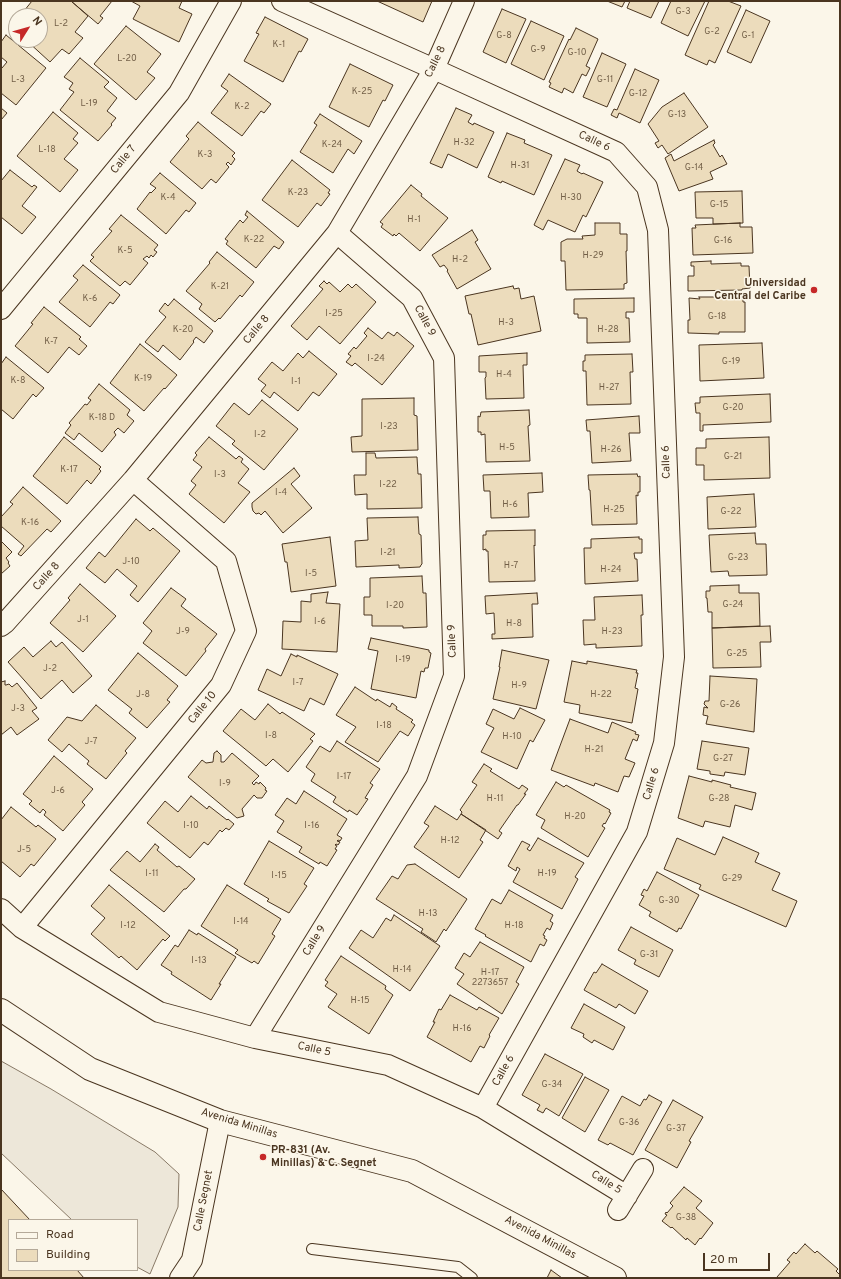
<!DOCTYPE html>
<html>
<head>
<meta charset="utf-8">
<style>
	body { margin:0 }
	#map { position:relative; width:841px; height:1279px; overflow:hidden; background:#fbf6e9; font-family:Overpass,sans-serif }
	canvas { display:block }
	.frame { position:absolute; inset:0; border:2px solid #4a3520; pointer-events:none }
	.legend { position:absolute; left:8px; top:1219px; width:130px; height:52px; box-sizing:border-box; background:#fbf6e9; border:1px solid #b4a999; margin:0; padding:5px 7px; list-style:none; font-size:12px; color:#4a3520 }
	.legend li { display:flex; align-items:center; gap:8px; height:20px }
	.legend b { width:20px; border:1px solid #b4a999 }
	.north { position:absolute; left:8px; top:8px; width:40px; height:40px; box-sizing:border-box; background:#fbf6e9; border:1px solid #b4a999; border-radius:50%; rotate:53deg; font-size:11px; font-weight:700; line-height:16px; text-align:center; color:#4a3520 }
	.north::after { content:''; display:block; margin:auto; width:14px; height:18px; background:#c62828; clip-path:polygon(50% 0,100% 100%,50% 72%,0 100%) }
	.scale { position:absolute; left:703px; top:1253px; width:67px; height:18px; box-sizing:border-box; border:2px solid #4a3520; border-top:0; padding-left:5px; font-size:12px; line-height:14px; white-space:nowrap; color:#4a3520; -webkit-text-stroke:3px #fbf6e9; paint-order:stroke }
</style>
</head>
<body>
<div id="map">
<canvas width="841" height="1279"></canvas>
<div class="frame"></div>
<ul class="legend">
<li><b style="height:5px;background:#fbf6e9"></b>Road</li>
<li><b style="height:11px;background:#ecdcbc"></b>Building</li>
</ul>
<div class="north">N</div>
<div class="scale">20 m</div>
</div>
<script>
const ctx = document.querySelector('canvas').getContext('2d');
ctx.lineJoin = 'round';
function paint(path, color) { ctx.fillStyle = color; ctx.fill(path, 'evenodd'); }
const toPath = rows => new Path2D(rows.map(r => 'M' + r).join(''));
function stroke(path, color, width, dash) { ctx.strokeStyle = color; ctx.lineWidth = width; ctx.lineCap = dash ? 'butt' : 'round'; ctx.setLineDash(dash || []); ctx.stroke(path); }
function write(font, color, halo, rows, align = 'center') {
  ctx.font = font + ' Overpass,sans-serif'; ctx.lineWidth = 3; ctx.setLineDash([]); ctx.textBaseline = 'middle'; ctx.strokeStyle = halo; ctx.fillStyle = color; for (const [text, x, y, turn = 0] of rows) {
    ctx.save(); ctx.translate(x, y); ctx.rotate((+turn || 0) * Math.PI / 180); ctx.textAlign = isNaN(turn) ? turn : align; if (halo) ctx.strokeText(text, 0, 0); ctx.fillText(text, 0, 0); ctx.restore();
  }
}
const parking = toPath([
	[1,1061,51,1089,155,1152,179,1174,178,1207,150,1274,137,1267,137,1220,72,1220,1,1153,1,1061]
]);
paint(parking, '#ede7d9');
stroke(parking, '#887966', 1);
const building = toPath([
	[32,1,71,1,88,16,75,32,83,38,69,54,62,49,50,62,27,41,28,40,40,40,40,16,18,16,23,10,24,11,32,1],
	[71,1,112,1,100,16,103,18,98,24,71,1],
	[131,1,182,1,179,8,192,14,179,42,133,19,140,6,131,1],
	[377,1,432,1,423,22,377,1],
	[607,1,625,1,622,7,607,1],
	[630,1,659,1,651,18,627,8,630,1],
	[671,1,705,1,688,36,661,23,671,1],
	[709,1,728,1,741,6,715,63,709,60,707,65,685,55,709,1],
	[502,9,526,19,506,63,483,52,502,9],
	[746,10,770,21,751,63,727,52,746,10],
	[265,17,308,39,301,52,299,51,283,82,244,61,259,34,256,33,265,17],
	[16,18,16,29,10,25,16,18],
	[531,21,564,36,544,80,511,64,531,21],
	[126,26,161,54,147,72,155,78,136,100,94,64,126,26],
	[576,28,598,39,586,66,590,68,586,76,582,74,573,93,564,88,562,93,549,87,551,83,549,82,569,39,570,40,576,28],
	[6,35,46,68,16,105,1,93,1,67,2,68,7,62,1,57,1,42,6,35],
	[602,53,626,64,607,107,583,97,602,53],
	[80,58,109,82,104,87,117,98,107,111,116,118,111,124,112,125,98,141,60,110,74,92,69,89,73,83,64,77,80,58],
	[350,64,393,85,385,101,383,100,369,127,329,107,350,64],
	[635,69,659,80,640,123,619,113,617,118,611,115,614,109,617,110,635,69],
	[229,74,271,104,264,113,261,111,242,136,211,113,228,91,221,86,229,74],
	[684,93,708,127,668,154,662,145,658,148,655,143,659,141,648,124,662,107,684,93],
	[1,108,7,113,1,120,1,108],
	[456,108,472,115,468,122,473,125,474,123,494,132,477,168,448,154,442,168,430,163,456,108],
	[53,112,78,133,73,139,78,143,64,159,78,170,60,192,17,156,53,112],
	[320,114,362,141,354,154,348,149,333,173,300,152,317,125,314,123,320,114],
	[198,122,235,153,232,156,235,159,231,165,228,162,226,164,229,167,216,183,211,179,202,189,170,162,189,139,186,136,198,122],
	[507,133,525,140,524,143,552,155,534,195,502,181,501,183,488,177,507,133],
	[714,140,715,143,713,145,720,157,722,155,727,164,710,172,713,179,679,191,665,158,671,154,674,161,714,140],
	[565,159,580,165,577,171,582,174,583,173,603,182,586,217,583,215,575,232,548,220,543,230,534,225,565,159],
	[292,160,330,190,328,193,330,194,321,206,317,203,298,227,262,200,292,160],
	[10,170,32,187,34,185,37,187,22,206,36,217,22,234,1,217,1,181,10,170],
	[160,173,196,203,189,212,186,210,166,234,137,209,150,192,151,193,156,188,150,184,160,173],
	[411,185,422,194,421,196,448,218,420,251,399,233,396,236,394,234,393,236,381,227,383,224,380,222,411,185],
	[742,191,743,223,713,224,713,218,696,218,695,192,742,191],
	[247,211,284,242,279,249,274,246,256,268,226,244,228,241,225,239,240,220,243,223,248,217,245,215,247,211],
	[121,215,158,245,154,250,157,252,153,257,151,255,149,258,147,256,143,259,148,263,130,285,125,281,120,286,90,261,94,257,91,255,112,231,109,229,121,215],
	[595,223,620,223,620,234,627,234,627,251,626,251,627,283,624,284,624,289,566,290,565,261,561,261,561,242,567,239,583,239,582,236,595,235,595,223],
	[740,223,740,227,752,227,753,253,693,255,692,228,696,228,695,225,740,223],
	[472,230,478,240,475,242,491,269,457,289,447,271,448,270,444,265,440,267,432,255,472,230],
	[217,252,254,282,242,297,240,295,220,319,219,318,215,322,199,309,202,304,186,291,210,263,209,262,217,252],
	[711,261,711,264,741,263,741,266,749,266,750,288,742,289,742,290,688,291,688,276,694,276,694,266,691,266,691,262,711,261],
	[83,265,120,295,113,304,110,302,90,327,59,302,78,280,73,276,83,265],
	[324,281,327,284,329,282,340,292,348,284,352,288,356,284,376,302,340,344,319,326,307,340,291,326,323,289,319,286,324,281],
	[513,286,514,289,519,288,521,299,534,296,541,331,478,345,471,314,469,314,465,296,513,286],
	[699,297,743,297,743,302,745,302,745,332,719,332,719,334,688,333,688,320,690,320,689,298,700,299,699,297],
	[634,298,634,312,626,312,626,318,629,318,630,342,587,343,587,318,578,318,578,314,574,314,574,299,634,298],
	[174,299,213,331,204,343,196,337,193,341,194,342,180,360,163,345,158,352,145,342,166,317,159,311,165,303,168,306,174,299],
	[44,307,81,337,79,339,87,346,79,355,69,347,48,373,15,346,33,324,31,323,44,307],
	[368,328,382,339,388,332,394,336,397,332,414,346,382,385,355,363,352,366,346,362,351,356,348,354,354,347,356,349,367,336,364,333,368,328],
	[762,343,764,378,700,381,699,345,762,343],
	[140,344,177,375,165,389,164,388,144,411,110,383,140,344],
	[309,351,337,374,319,396,313,392,298,411,274,392,270,398,261,391,266,385,258,379,272,362,283,371,298,353,303,358,309,351],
	[527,353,527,365,523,365,524,398,486,399,485,378,486,377,486,372,479,372,479,356,527,353],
	[632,354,633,372,630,372,631,404,587,405,586,371,583,371,583,361,585,361,585,355,632,354],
	[6,357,44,388,36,397,33,394,13,419,1,409,1,364,6,357],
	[99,384,130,410,127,415,134,421,124,433,118,428,114,432,116,435,102,452,79,433,74,440,65,433,71,425,69,423,85,404,87,405,91,400,88,398,99,384],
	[770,394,771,422,703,425,703,431,700,431,700,413,696,413,695,403,700,403,700,397,770,394],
	[414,398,414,415,417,416,418,450,352,452,351,437,362,436,362,399,414,398],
	[262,400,298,429,264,470,232,444,235,441,216,426,234,403,249,415,262,400],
	[529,410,530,425,528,426,530,461,486,462,485,434,481,435,481,432,478,432,478,416,480,417,481,412,529,410],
	[639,416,640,433,629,433,631,461,592,463,590,431,587,431,586,420,639,416],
	[64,437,101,467,99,469,101,471,91,484,87,480,67,504,33,476,64,437],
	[209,437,236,459,239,456,243,459,241,462,249,469,238,483,250,492,224,523,189,494,196,485,191,481,202,467,193,460,197,455,195,453,209,437],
	[769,437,770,478,704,480,704,465,696,465,696,448,706,448,706,439,769,437],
	[366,453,375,453,376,458,417,457,418,474,421,474,422,508,367,509,367,494,355,495,354,475,366,475,366,453],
	[294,468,300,476,291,484,312,508,283,533,265,511,261,515,259,513,256,514,253,511,252,507,252,503,294,468],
	[542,473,543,492,528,493,529,517,491,518,490,491,484,491,483,475,542,473],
	[637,474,638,477,640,476,640,492,638,492,638,496,636,495,637,524,592,525,590,490,589,490,588,475,637,474],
	[23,487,61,521,51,532,47,529,21,556,18,554,24,546,1,526,1,517,13,504,10,502,23,487],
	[754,494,756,527,708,529,707,497,754,494],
	[418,517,419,534,421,535,422,564,421,565,420,567,399,568,399,565,356,567,355,541,368,540,367,518,418,517],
	[136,519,150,531,153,528,180,551,138,602,130,595,137,586,117,569,105,583,86,568,99,552,105,557,136,519],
	[535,530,535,546,534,545,535,581,489,582,488,551,486,551,486,549,483,550,483,535,486,535,486,531,535,530],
	[755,533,756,544,766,544,767,575,729,576,728,571,711,572,709,535,755,533],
	[330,537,336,586,291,592,287,562,285,562,282,544,330,537],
	[639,537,639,539,642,539,642,553,634,553,635,559,637,559,638,581,585,584,584,548,591,548,591,539,639,537],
	[1,541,12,552,6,558,9,562,8,563,10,566,1,574,1,541],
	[422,576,423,593,426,593,427,627,403,628,403,626,372,626,372,615,364,615,364,597,370,597,370,578,422,576],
	[80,584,116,616,83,652,50,623,70,600,68,598,80,584],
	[739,585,739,593,759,593,760,626,712,628,712,612,708,612,707,598,706,598,706,591,710,591,710,586,739,585],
	[171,588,186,599,181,606,217,634,205,649,206,651,186,676,143,643,152,631,143,623,171,588],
	[328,592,326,603,340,604,337,652,282,649,283,621,301,622,301,601,311,602,311,594,328,592],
	[537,593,538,604,532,604,533,637,492,639,492,634,495,634,494,613,486,614,485,596,537,593],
	[642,595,643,615,641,615,642,646,596,648,596,644,584,645,583,620,595,620,594,597,642,595],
	[770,626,771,642,760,642,761,667,713,668,712,628,770,626],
	[371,638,429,650,429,652,431,653,428,668,425,668,424,672,421,671,416,698,371,689,378,651,368,649,371,638],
	[51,641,56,647,62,642,92,676,73,693,62,680,41,699,8,662,24,647,33,657,51,641],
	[502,650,549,660,536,709,493,699,500,667,499,667,502,650],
	[138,653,178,686,167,700,170,702,147,728,129,713,132,709,108,690,138,653],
	[291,654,297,657,297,655,338,674,324,705,310,698,304,711,258,690,267,669,281,676,291,654],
	[572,661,587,664,587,661,637,670,636,673,638,673,635,688,638,689,632,723,579,713,580,705,564,702,572,661],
	[710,676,757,679,754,732,706,724,708,716,703,715,704,707,708,708,704,704,705,701,709,701,710,676],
	[5,681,5,685,6,685,9,684,12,687,17,683,37,708,32,711,39,719,17,735,11,727,1,735,1,682,5,681],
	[355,687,376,701,377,699,390,707,392,703,397,707,396,709,413,720,411,722,415,725,408,736,400,731,378,762,345,742,356,727,336,715,355,687],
	[268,704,280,714,282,712,315,734,310,739,313,741,288,772,273,759,266,766,223,731,241,709,255,720,268,704],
	[96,705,136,738,125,751,127,753,106,779,87,764,89,761,69,744,62,752,48,740,67,717,82,721,96,705],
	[520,708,545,720,533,742,530,740,517,769,481,752,494,728,486,724,493,709,514,719,520,708],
	[570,719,608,733,612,722,636,732,635,734,639,735,637,741,633,739,625,759,635,763,629,777,624,776,618,792,595,783,594,786,551,770,570,719],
	[337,741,380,769,370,783,373,785,365,798,368,799,357,815,349,810,348,812,333,802,336,797,311,781,315,774,306,767,320,746,330,752,337,741],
	[702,741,749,748,745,775,725,772,724,776,710,774,710,771,697,769,702,741],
	[217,751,221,755,221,762,224,762,232,753,259,776,252,783,254,785,256,782,259,784,260,782,266,788,265,790,267,791,262,798,257,798,254,795,242,809,244,816,237,818,188,777,202,760,206,763,213,762,214,753,217,751],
	[54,756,93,789,82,802,85,805,63,831,44,815,46,812,43,809,40,813,29,804,32,801,23,794,54,756],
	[484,764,492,769,490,771,519,789,522,785,528,789,524,794,526,794,518,805,517,805,499,831,502,833,498,839,461,814,462,812,460,810,477,785,472,782,484,764],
	[689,776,712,782,712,780,731,785,730,787,756,793,752,810,735,805,730,827,705,821,703,827,678,818,689,776],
	[556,782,564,787,566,785,610,810,609,812,611,813,605,824,604,823,602,826,605,828,588,857,541,828,545,820,536,815,556,782],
	[304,791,347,819,337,835,342,838,340,841,338,840,337,841,340,842,338,845,336,844,335,845,337,846,335,849,337,850,327,866,320,862,319,864,299,852,302,847,277,832,284,821,275,815,287,798,296,804,304,791],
	[191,796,207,809,209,806,227,820,228,819,234,824,229,830,226,828,222,832,220,830,208,845,204,842,190,858,147,823,165,801,178,812,191,796],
	[435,806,457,820,461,814,486,830,480,840,483,842,459,878,414,847,429,826,424,823,435,806],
	[11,807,36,827,38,825,56,839,34,866,31,864,20,877,1,861,1,820,11,807],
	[723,837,759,853,755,862,780,873,772,890,797,901,786,927,699,889,701,885,664,869,677,838,715,855,723,837],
	[538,838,584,863,575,877,578,879,562,909,513,882,520,869,517,867,516,871,508,866,522,841,530,845,527,849,530,851,538,838],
	[269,841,314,868,304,884,307,886,289,913,267,901,269,899,244,884,269,841],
	[155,844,159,847,157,850,177,867,179,866,195,879,186,889,184,889,164,912,110,870,127,851,140,862,155,844],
	[415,864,467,899,446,931,444,929,436,942,421,932,423,929,376,899,392,876,398,879,407,865,415,864],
	[657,872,699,895,681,929,679,928,677,932,649,916,651,912,639,905,644,896,641,895,644,889,647,891,657,872],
	[109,885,170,936,165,941,163,939,137,970,121,956,119,958,91,934,105,918,91,906,109,885],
	[227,885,281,919,272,934,275,936,258,964,254,961,252,963,235,953,238,950,201,926,227,885],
	[509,890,553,915,550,921,553,923,550,930,547,928,543,935,545,936,544,938,547,940,544,946,540,944,531,962,485,936,486,935,475,929,492,899,501,904,509,890],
	[394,915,440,946,410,991,349,948,361,930,373,938,386,918,391,921,394,915],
	[631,927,673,950,659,977,634,964,636,960,618,950,631,927],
	[189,930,197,935,198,933,236,957,219,984,221,984,211,1000,171,974,172,972,161,965,175,945,178,947,189,930],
	[480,942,524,967,516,982,519,984,502,1014,457,984,464,974,455,968,464,953,470,957,480,942],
	[341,956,386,986,385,989,393,995,369,1034,328,1007,337,994,325,986,328,982,325,980,341,956],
	[602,964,648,991,635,1014,619,1004,616,1008,584,990,594,972,596,973,602,964],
	[450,995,477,1010,479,1007,499,1018,489,1035,490,1036,484,1048,480,1046,471,1062,427,1037,435,1022,433,1022,439,1009,441,1010,450,995],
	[584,1004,625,1027,613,1050,594,1040,592,1043,583,1037,584,1034,571,1028,584,1004],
	[545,1054,583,1074,559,1116,546,1108,543,1113,537,1110,540,1105,522,1095,545,1054],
	[585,1077,609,1090,585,1132,562,1118,585,1077],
	[649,1095,662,1102,633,1155,610,1143,608,1145,598,1140,622,1096,640,1106,644,1099,646,1100,649,1095],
	[673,1100,703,1117,689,1141,691,1142,677,1168,645,1150,673,1100],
	[684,1187,702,1201,696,1208,713,1223,701,1239,700,1238,695,1245,687,1238,686,1240,672,1227,671,1228,662,1221,667,1215,665,1214,666,1212,667,1213,673,1206,670,1203,684,1187],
	[1,1189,30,1220,9,1220,9,1270,77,1270,84,1278,1,1278,1,1189],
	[805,1244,815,1253,817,1251,838,1269,836,1271,840,1275,840,1278,778,1278,777,1277,790,1262,787,1260,794,1252,796,1254,805,1244],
	[551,1270,562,1278,547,1278,551,1270]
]);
paint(building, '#ecdcbc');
stroke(building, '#4a3520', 1);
const service = toPath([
	[312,1249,458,1267,472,1278]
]);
const minor = toPath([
	[282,1,434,69,616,152,647,187,658,230,674,657,664,743,637,832,483,1108],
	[1,309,179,93,231,1],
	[1,626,5,623,133,480,337,233,434,69,464,1],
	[1,909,22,928,159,1012,255,1038,388,1065,483,1108,627,1196],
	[22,928,221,685,246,631,226,561,133,480],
	[255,1038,417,776,454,676,444,358,412,298,337,233],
	[618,1210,643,1169],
	[180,1278,192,1260,220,1121]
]);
const secondary = toPath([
	[1,1010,90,1069,220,1121,412,1171,615,1278]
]);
stroke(service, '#4a3520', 12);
stroke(minor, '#4a3520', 22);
stroke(secondary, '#4a3520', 24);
stroke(service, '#fbf6e9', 10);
stroke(minor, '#fbf6e9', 20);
stroke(secondary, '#fbf6e9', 22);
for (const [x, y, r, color] of [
	[814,290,4,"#c62828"],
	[263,1157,4,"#c62828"]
]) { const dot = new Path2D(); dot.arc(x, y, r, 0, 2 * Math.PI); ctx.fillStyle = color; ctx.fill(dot); stroke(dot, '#fbf6e9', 1.5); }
write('9px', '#725f47', null, [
	["G-3",683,12],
	["L-2",61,24],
	["G-2",712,32],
	["G-8",504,36],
	["G-1",748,36],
	["K-1",279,45],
	["G-9",538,50],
	["G-10",577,53],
	["L-20",127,59],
	["L-3",18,80],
	["G-11",605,80],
	["K-25",362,92],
	["G-12",638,94],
	["L-19",89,104],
	["K-2",242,107],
	["G-13",677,115],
	["H-32",464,143],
	["K-24",332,145],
	["L-18",47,150],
	["K-3",205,155],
	["H-31",520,166],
	["G-14",694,168],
	["K-23",298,193],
	["K-4",168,198],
	["H-30",571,198],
	["G-15",719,205],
	["H-1",414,220],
	["K-22",254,240],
	["G-16",723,241],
	["K-5",125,251],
	["H-29",593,256],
	["H-2",460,260],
	["K-21",220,287],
	["K-6",90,299],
	["I-25",334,314],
	["G-18",717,317],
	["H-3",506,323],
	["K-20",183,330],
	["H-28",608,330],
	["K-7",51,342],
	["I-24",376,359],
	["G-19",731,362],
	["H-4",504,375],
	["K-19",143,379],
	["K-8",18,381],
	["I-1",296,382],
	["H-27",609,388],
	["G-20",733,408],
	["K-18 D",102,418],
	["I-23",389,427],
	["I-2",260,435],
	["H-5",507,448],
	["H-26",611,450],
	["G-21",733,457],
	["K-17",69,470],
	["I-3",220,475],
	["I-22",388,485],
	["I-4",281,493],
	["H-6",510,505],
	["H-25",614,510],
	["G-22",731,512],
	["K-16",30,523],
	["I-21",388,553],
	["G-23",738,558],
	["J-10",131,562],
	["H-7",511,566],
	["H-24",611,570],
	["I-5",311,574],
	["G-24",733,605],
	["I-20",395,606],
	["J-1",83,620],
	["I-6",320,622],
	["H-8",514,624],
	["J-9",183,632],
	["H-23",612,632],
	["G-25",737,654],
	["I-19",403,660],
	["J-2",50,669],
	["I-7",298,683],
	["H-9",519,686],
	["J-8",143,695],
	["H-22",601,695],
	["G-26",730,705],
	["J-3",18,709],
	["I-18",384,726],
	["I-8",271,736],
	["H-10",512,737],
	["J-7",91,742],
	["H-21",594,750],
	["G-27",723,759],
	["I-17",344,777],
	["I-9",225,784],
	["J-6",58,791],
	["H-11",495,799],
	["G-28",719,799],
	["H-20",575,817],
	["I-10",191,826],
	["I-16",312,826],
	["H-12",450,841],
	["J-5",24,850],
	["I-11",152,874],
	["H-19",547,874],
	["I-15",279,876],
	["G-29",732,879],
	["G-30",669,901],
	["H-13",428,914],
	["I-14",241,922],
	["I-12",128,926],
	["H-18",514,926],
	["G-31",649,955],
	["I-13",199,961],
	["H-14",402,970],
	["H-17",490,973],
	["2273657",490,983],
	["H-15",360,1001],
	["H-16",462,1029],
	["G-34",552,1085],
	["G-36",629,1123],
	["G-37",676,1129],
	["G-38",686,1218]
]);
write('11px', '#4a3520', '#fbf6e9', [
	["Calle 8",436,62,-64],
	["Calle 6",594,142,25],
	["Calle 7",124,160,-51],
	["Calle 9",424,321,62],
	["Calle 8",257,330,-50],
	["Calle 6",667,462,-92],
	["Calle 8",47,577,-48],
	["Calle 9",453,641,-92],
	["Calle 10",203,708,-51],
	["Calle 6",652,784,-73],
	["Calle 9",315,941,-58],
	["Calle 5",314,1050,12],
	["Calle 6",504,1071,-61],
	["Avenida Minillas",239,1124,17],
	["Calle 5",606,1183,32],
	["Calle Segnet",204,1201,-79],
	["Avenida Minillas",540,1238,28]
]);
write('bold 11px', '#4a3520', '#fbf6e9', [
	["Universidad",806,284],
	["Central del Caribe",806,297],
	["PR-831 (Av.",271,1151,"left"],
	["Minillas) & C. Segnet",271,1164,"left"]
], 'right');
</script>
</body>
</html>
